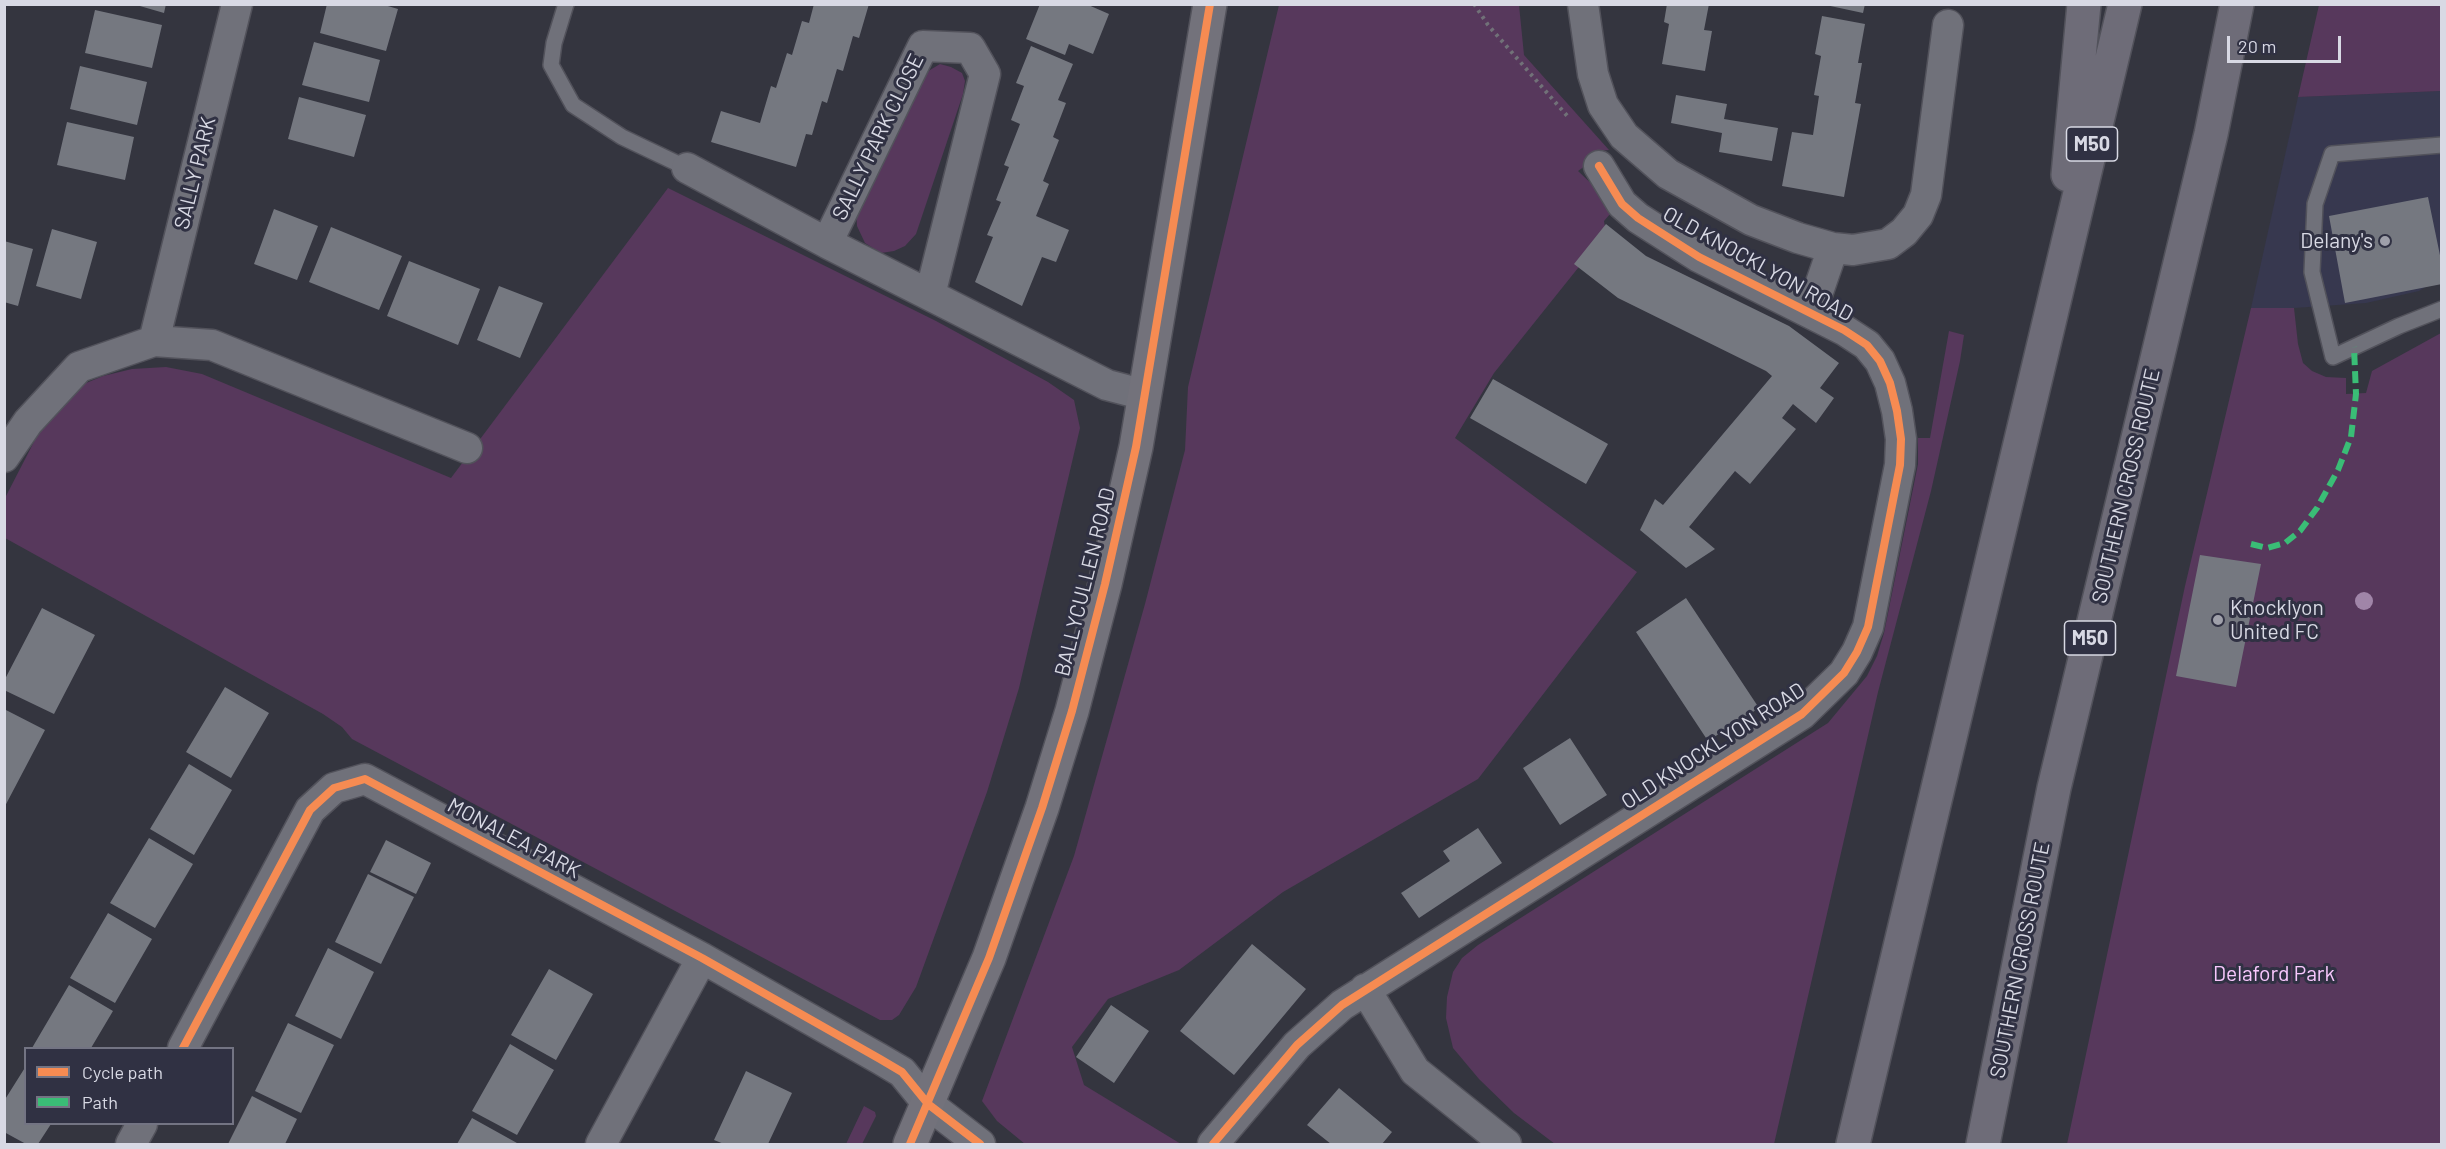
<!DOCTYPE html>
<html>
<head>
<meta charset="utf-8">
<style>
	body { margin:0 }
	#map { position:relative; width:2446px; height:1149px; overflow:hidden; background:#34353f; font-family:Barlow,sans-serif }
	canvas { display:block }
	.frame { position:absolute; inset:0; border:6px solid #d8d9e4; pointer-events:none }
	.legend { position:absolute; left:24px; top:1047px; width:210px; height:78px; box-sizing:border-box; background:#303143; border:2px solid #737483; margin:0; padding:8px 10px; list-style:none; font-size:18px; color:#d8d9e4 }
	.legend li { display:flex; align-items:center; gap:12px; height:30px }
	.legend b { width:30px; border:2px solid #737483 }
	.scale { position:absolute; left:2227px; top:36px; width:114px; height:27px; box-sizing:border-box; border:3px solid #d8d9e4; border-top:0; padding-left:8px; font-size:18px; line-height:21px; white-space:nowrap; color:#d8d9e4; -webkit-text-stroke:4px #303143; paint-order:stroke }
</style>
</head>
<body>
<div id="map">
<canvas width="2446" height="1149"></canvas>
<div class="frame"></div>
<ul class="legend">
<li><b style="height:8px;background:#f68b52"></b>Cycle path</li>
<li><b style="height:8px;background:#3abd76"></b>Path</li>
</ul>
<div class="scale">20 m</div>
</div>
<script>
const ctx = document.querySelector('canvas').getContext('2d');
ctx.lineJoin = 'round';
function paint(path, color) { ctx.fillStyle = color; ctx.fill(path, 'evenodd'); }
const toPath = rows => new Path2D(rows.map(r => 'M' + r).join(''));
function stroke(path, color, width, dash) { ctx.strokeStyle = color; ctx.lineWidth = width; ctx.lineCap = dash ? 'butt' : 'round'; ctx.setLineDash(dash || []); ctx.stroke(path); }
function write(font, color, halo, rows, align = 'center') {
  ctx.font = font + ' Barlow,sans-serif'; ctx.lineWidth = 6; ctx.setLineDash([]); ctx.textBaseline = 'middle'; ctx.strokeStyle = halo; ctx.fillStyle = color; for (const [text, x, y, turn = 0] of rows) {
    ctx.save(); ctx.translate(x, y); ctx.rotate((+turn || 0) * Math.PI / 180); ctx.textAlign = isNaN(turn) ? turn : align; if (halo) ctx.strokeText(text, 0, 0); ctx.fillText(text, 0, 0); ctx.restore();
  }
}
paint(toPath([
	[2441,91,2441,277,2419,291,2366,303,2294,308,2251,308,2298,97]
]), '#37384f');
paint(toPath([
	[1279,5,1519,5,1524,55,1609,150,1597,151,1599,156,1578,171,1616,207,1604,221,1606,233,1494,373,1455,438,1637,572,1478,779,1283,892,1179,970,1108,999,1072,1047,1084,1085,1181,1144,1025,1144,997,1121,982,1101,1074,856,1145,604,1185,450,1188,387],
	[2319,5,2441,5,2441,91,2298,97],
	[940,64,951,67,962,73,965,81,963,94,916,234,905,246,894,251,881,253,865,243,857,226,856,209,923,78,930,70],
	[668,188,936,321,1048,382,1074,400,1080,428,1019,688,987,792,916,987,899,1015,892,1020,880,1020,352,739,342,727,323,714,5,538,5,498,38,434,79,386,103,376,132,369,166,367,202,374,451,478],
	[2251,308,2294,308,2298,344,2303,363,2312,371,2326,377,2346,378,2346,394,2366,393,2372,371,2441,333,2441,1144,2067,1144,2185,586],
	[1949,331,1964,335,1960,361,1931,491,1878,692,1774,1144,1555,1144,1514,1113,1479,1079,1453,1048,1446,1018,1447,997,1453,972,1462,958,1478,945,1828,723,1867,676,1877,656,1884,633,1918,464,1918,438,1930,438],
	[864,1106,875,1112,876,1116,862,1144,846,1144]
]), '#57385c');
paint(toPath([
	[133,4,166,4,164,13],
	[327,4,381,4,398,9,386,51,320,33],
	[814,4,869,4,859,38,853,36,843,71,837,69,827,103,822,101,812,135,806,134,796,167,711,142,721,111,760,123,771,86,776,88,787,53,792,55,802,21,809,23],
	[1040,4,1086,4,1109,14,1093,54,1069,44,1065,55,1026,39],
	[1667,4,1709,4,1704,30,1712,31,1705,71,1662,64,1669,24,1664,22],
	[1821,4,1865,4,1863,13],
	[95,10,162,25,152,68,85,53],
	[1822,16,1865,24,1858,63,1862,63,1855,103,1861,104,1844,197,1782,186,1792,132,1813,135,1819,96,1814,95,1821,56,1815,54],
	[314,42,380,60,369,102,302,85],
	[1031,46,1073,64,1058,100,1066,103,1053,137,1059,140,1043,181,1049,184,1036,216,1069,230,1056,262,1042,257,1022,306,975,282,993,237,987,235,1001,202,996,200,1009,167,1004,165,1020,124,1011,120,1024,86,1016,83],
	[80,66,147,82,137,125,70,109],
	[1676,95,1727,104,1724,119,1778,128,1772,161,1719,152,1722,133,1671,123],
	[299,97,366,115,354,157,288,139],
	[67,122,134,137,125,180,57,165],
	[2428,197,2442,265,2442,284,2345,303,2329,216],
	[274,209,318,226,297,280,254,264],
	[1606,224,1646,256,1789,326,1839,363,1820,388,1834,398,1816,423,1793,404,1782,418,1796,429,1750,484,1735,471,1689,527,1715,549,1686,568,1640,530,1655,499,1663,505,1772,376,1766,371,1618,298,1574,264],
	[331,227,402,256,379,310,309,282],
	[52,229,97,242,81,299,36,286],
	[4,241,33,249,18,306,4,302],
	[409,261,480,289,458,345,387,316],
	[499,286,543,303,520,358,477,340],
	[1493,379,1608,444,1586,484,1470,418],
	[2200,555,2261,564,2236,687,2176,676],
	[1686,598,1759,708,1708,741,1636,632],
	[42,608,95,635,54,714,4,690,4,681],
	[225,687,269,713,231,778,186,752],
	[4,709,45,730,4,808],
	[1570,738,1607,795,1560,825,1523,768],
	[189,764,232,790,194,855,150,829],
	[1478,828,1502,863,1419,918,1401,893,1450,861,1443,851],
	[149,838,193,864,155,928,110,903],
	[386,840,431,863,416,894,370,872],
	[368,874,414,897,381,964,335,942],
	[108,913,152,939,115,1003,70,978],
	[1252,944,1306,989,1234,1075,1180,1031],
	[328,948,374,972,341,1039,295,1016],
	[549,969,593,994,556,1060,511,1035],
	[69,985,113,1011,91,1048,32,1048],
	[1111,1005,1149,1031,1114,1083,1076,1057],
	[288,1023,334,1045,301,1113,255,1091],
	[510,1044,554,1070,517,1135,472,1111],
	[26,1066,26,1124,51,1124,38,1144,26,1144,4,1132,4,1101],
	[746,1071,792,1093,768,1144,724,1144,714,1140],
	[1339,1088,1392,1132,1382,1144,1331,1144,1307,1125],
	[252,1096,297,1119,285,1144,228,1144],
	[472,1118,517,1143,516,1144,457,1144]
]), '#757880');
const lane = toPath([
	[566,4,554,43,551,65,573,105,622,137,687,168],
	[2442,145,2332,154,2315,204,2312,272,2333,357,2399,326,2442,309]
]);
const street = toPath([
	[1583,4,1593,74,1603,105,1624,136,1668,174,1751,220,1798,238,1833,248,1853,250,1888,244,1904,232,1918,215,1926,195,1948,25],
	[687,168,827,243,1107,385,1145,395],
	[827,243,923,46,970,48,985,74,930,295],
	[1811,312,1833,248],
	[154,341,237,4],
	[4,457,28,422,79,367,154,341,212,345,467,448],
	[1365,989,1415,1071,1506,1144],
	[183,1048,310,810,334,788,365,779,702,958,880,1059,902,1072,928,1104,980,1144],
	[131,1144,142,1124],
	[601,1144,702,958],
	[1213,1144,1297,1045,1342,1005,1802,714,1844,673,1857,652,1868,627,1900,465,1901,439,1897,411,1890,383,1880,361,1867,345,1844,330,1699,257,1638,218,1622,204,1599,166]
]);
const secondary = toPath([
	[910,1144,989,958,1042,808,1072,711,1105,584,1136,447,1210,4]
]);
const highway = toPath([
	[2068,175,2084,4],
	[1853,1144,2125,4],
	[1983,1144,2054,788,2211,134,2237,4]
]);
stroke(lane, '#52525b', 18);
stroke(street, '#52525b', 33);
stroke(secondary, '#52525b', 36);
stroke(highway, '#52525b', 36);
stroke(toPath([
	[1474,4,1488,25,1569,118]
]), '#717178', 4, [3, 4.5]);
stroke(lane, '#70717a', 15);
stroke(street, '#70717a', 30);
stroke(secondary, '#73727b', 33);
stroke(highway, '#6e6c78', 33);
stroke(toPath([
	[2251,544,2267,548,2285,543,2300,531,2317,508,2338,470,2351,437,2356,394,2354,347]
]), '#3abd76', 6, [12, 6]);
stroke(toPath([
	[183,1048,310,810,334,788,365,779,702,958,880,1059,902,1072,928,1104,980,1144],
	[910,1144,989,958,1042,808,1072,711,1105,584,1136,447,1210,4],
	[1213,1144,1297,1045,1342,1005,1802,714,1844,673,1857,652,1868,627,1900,465,1901,439,1897,411,1890,383,1880,361,1867,345,1844,330,1699,257,1638,218,1622,204,1599,166]
]), '#f68b52', 8);
ctx.fillStyle = '#a085a8';
for (const [x, y] of [
	[2364,601]
]) { ctx.beginPath(); ctx.arc(x, y, 9, 0, 2 * Math.PI); ctx.fill(); }
for (const [x, y, r, color] of [
	[2385,241,6,"#9fa0aa"],
	[2218,620,6,"#9fa0aa"]
]) { const dot = new Path2D(); dot.arc(x, y, r, 0, 2 * Math.PI); ctx.fillStyle = color; ctx.fill(dot); stroke(dot, '#303143', 2); }
for (const [x, y, w] of [
	[2092,144,51],
	[2090,638,51]
]) { const box = new Path2D(); box.roundRect(x - w / 2, y - 17, w, 34, 4.5); ctx.fillStyle = '#303143'; ctx.fill(box); stroke(box, '#d8d9e4', 1.5); }
write('bold 20px', '#d8d9e4', null, [
	["M50",2092,144],
	["M50",2090,638]
]);
write('21px', '#d8d9e4', '#303143', [
	["SALLY PARK CLOSE",878,137,-64],
	["SALLY PARK",195,173,-76],
	["OLD KNOCKLYON ROAD",1758,264,29],
	["SOUTHERN CROSS ROUTE",2126,486,-77],
	["BALLYCULLEN ROAD",1085,582,-76],
	["OLD KNOCKLYON ROAD",1713,746,-33],
	["MONALEA PARK",514,838,28],
	["SOUTHERN CROSS ROUTE",2020,960,-79]
]);
write('21px', '#d8d9e4', '#303143', [
	["Delany's",2373,241],
	["Knocklyon",2230,608,"left"],
	["United FC",2230,632,"left"]
], 'right');
write('21px', '#f8c7fd', '#303143', [
	["Delaford Park",2274,974]
]);
</script>
</body>
</html>
